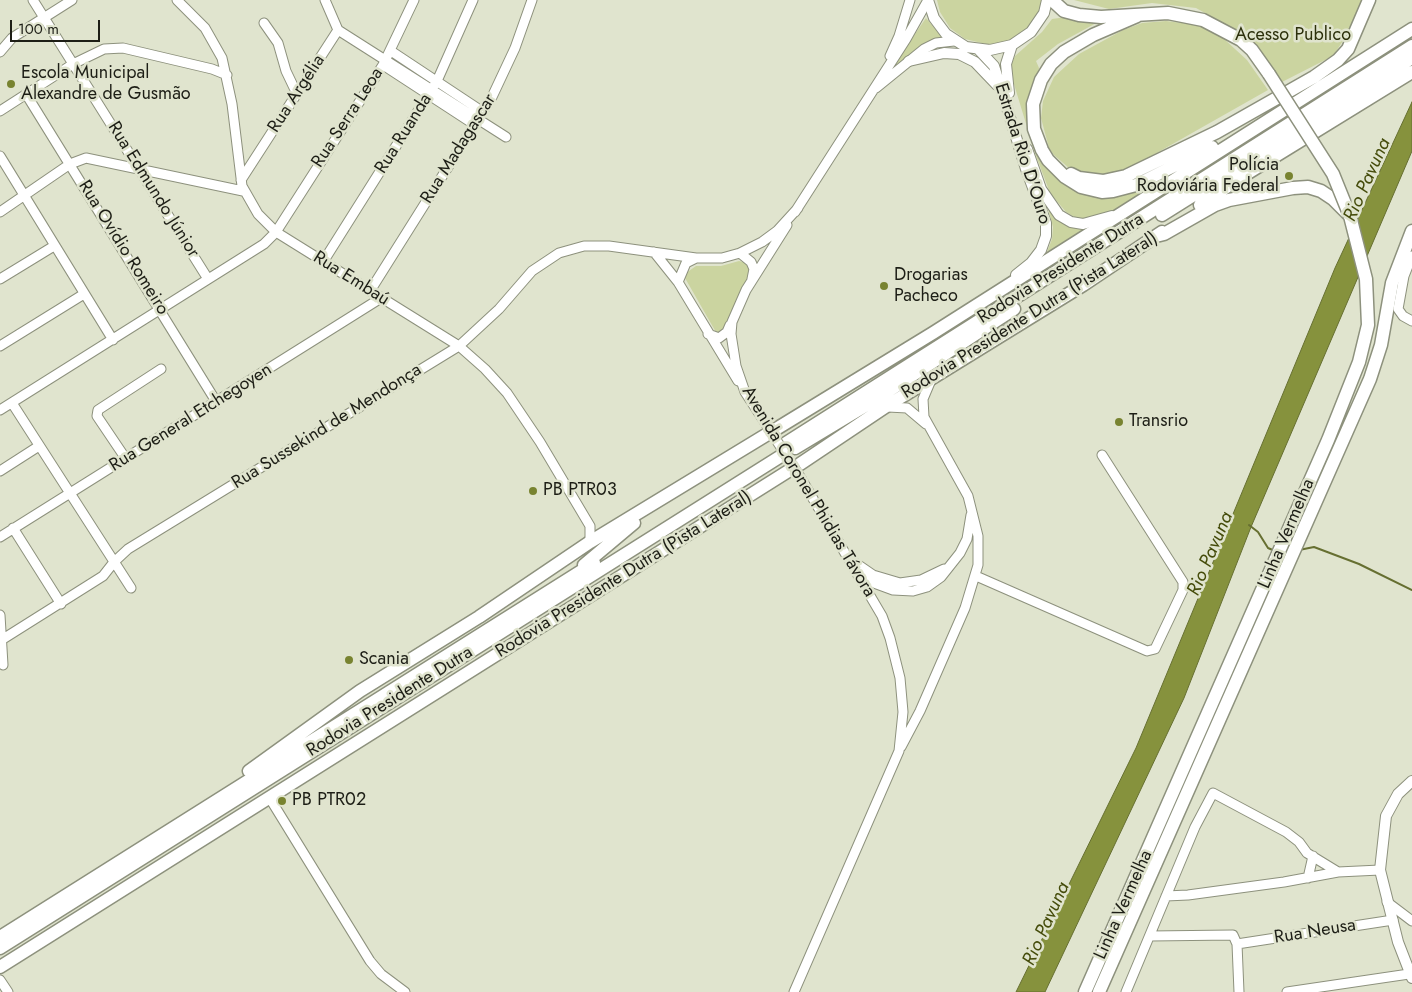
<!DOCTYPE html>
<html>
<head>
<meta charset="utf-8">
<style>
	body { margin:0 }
	#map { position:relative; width:1412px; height:992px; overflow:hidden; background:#e0e4ce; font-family:Jost,sans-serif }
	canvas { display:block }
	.scale { position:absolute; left:10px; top:20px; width:90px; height:22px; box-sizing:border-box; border:2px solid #1d1e16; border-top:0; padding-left:6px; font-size:15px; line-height:18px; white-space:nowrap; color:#1d1e16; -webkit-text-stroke:4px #e0e4ce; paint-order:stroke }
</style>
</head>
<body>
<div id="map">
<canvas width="1412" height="992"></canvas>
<div class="scale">100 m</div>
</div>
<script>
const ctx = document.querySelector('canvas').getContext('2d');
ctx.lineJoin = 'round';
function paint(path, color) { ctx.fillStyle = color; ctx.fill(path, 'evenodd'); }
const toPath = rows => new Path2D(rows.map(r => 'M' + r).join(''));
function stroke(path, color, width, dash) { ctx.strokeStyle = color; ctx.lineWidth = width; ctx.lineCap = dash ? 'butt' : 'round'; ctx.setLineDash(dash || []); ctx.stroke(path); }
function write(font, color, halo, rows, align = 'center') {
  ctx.font = font + ' Jost,sans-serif'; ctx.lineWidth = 5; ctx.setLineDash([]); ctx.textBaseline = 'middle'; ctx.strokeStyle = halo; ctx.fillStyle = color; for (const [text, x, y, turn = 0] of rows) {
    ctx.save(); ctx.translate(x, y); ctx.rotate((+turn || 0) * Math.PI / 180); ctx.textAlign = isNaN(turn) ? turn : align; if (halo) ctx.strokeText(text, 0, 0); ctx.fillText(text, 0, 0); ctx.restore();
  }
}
paint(toPath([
	[937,0,1042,0,1041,9,1032,24,1019,36,1003,43,990,45,965,39,950,28,940,12],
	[1074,0,1363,0,1352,27,1333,56,1282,82,1248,37,1196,8,1152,3,1109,9],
	[1066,17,1098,22,1058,44,1036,61,1039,68,1038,76,1029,103,1047,166,1067,186,1087,195,1109,197,1152,188,1108,214,1091,219,1078,219,1066,212,1050,193,1035,153,1013,81,1011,65,1015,56,1042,32,1052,19],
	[926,18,943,38,888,73],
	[1166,21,1199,25,1223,38,1247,60,1268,90,1132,167,1101,176,1070,169,1054,155,1049,148,1041,118,1043,101,1054,77,1079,54,1123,30,1142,23],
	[1048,209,1060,221,1085,229,1047,252,1052,239,1053,227],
	[739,261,746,263,752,269,725,332,717,334,685,278,686,273,696,266,721,266]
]), '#cbd4a0');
const water = toPath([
	[1412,102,1412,151,1251,527,1184,698,1045,992,1016,992,1136,748,1335,268,1412,102]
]);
paint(water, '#86923d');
stroke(water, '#666f31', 1);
stroke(toPath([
	[1249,525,1258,532,1268,548,1275,551],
	[1299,550,1314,547,1359,564,1412,590]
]), '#666f31', 2);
const minor = toPath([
	[33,0,208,279],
	[177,0,205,28,222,58,232,104,242,186,258,214,276,232,459,346,485,369,507,393,540,442,590,526,590,542],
	[325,0,338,30,506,137],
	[264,23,278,43,286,71,297,94],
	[391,51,483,112],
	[0,52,12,38,72,0],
	[890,56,899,36,910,0],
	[383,65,475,125],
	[876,88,924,49,936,43,954,41],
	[26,94,217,403],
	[0,111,73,64,104,49,123,48,212,69,227,75],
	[0,156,113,340],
	[241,180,338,30],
	[0,212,70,164,86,158,243,191],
	[795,212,906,39,928,0],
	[654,252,678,282,738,381],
	[740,253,751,262,754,269,752,279],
	[1412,256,1404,276,1398,309,1403,316,1412,321],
	[323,262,437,81,473,0],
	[0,279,54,246],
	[678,282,686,263,696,258],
	[370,291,492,97,515,48,532,0],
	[708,334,719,338,727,332,730,325],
	[0,346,84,294],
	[12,403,131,588],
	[888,407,907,408,926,424],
	[0,410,264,244,276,232,383,65,414,0],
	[766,424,745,392,736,366,731,334,732,322,746,290,787,225],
	[126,459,97,416,98,410,161,369],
	[0,471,39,446],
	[13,528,61,604],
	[0,537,381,298],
	[857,564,873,575,900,583,921,580,944,569],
	[858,572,874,583,893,590,913,591,927,587,941,577,960,553,967,539,971,515],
	[976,576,1147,651,1155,649,1183,590,1183,582,1102,455],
	[0,615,3,665],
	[3,639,103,576,114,562,128,549,459,346,499,309,532,271,559,253,584,246,609,246,696,258,722,258,740,253,762,242,777,231,798,208],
	[901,747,920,711,965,608,978,565,978,536,968,496,924,417,923,399,931,380],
	[269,797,370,961,381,974,405,992],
	[1308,878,1313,856],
	[1166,896,1188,895,1284,882,1338,872,1380,870],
	[1387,902,1412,921],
	[1150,936,1233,935,1237,944,1239,992],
	[1237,944,1393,920],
	[0,980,8,992],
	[794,992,899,751,903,712,900,678,890,638,882,616,802,480],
	[1126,992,1195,827,1213,793,1286,832,1299,842,1307,853,1338,872],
	[1287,992,1409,974]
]);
const major = toPath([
	[928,0,934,18,946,34,966,47,990,50,1012,45,1031,32,1044,13,1047,0],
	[979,50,994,66,1026,169,1046,223,1046,236,1041,250,1031,263,1016,275],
	[909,61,944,53,959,54,975,62,997,85],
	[1009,93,1006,64,1012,45],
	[1027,149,1041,189,1059,215,1071,222,1083,224,1112,216],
	[1412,781,1398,794,1386,816,1380,870,1398,942,1412,978]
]);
const highway = toPath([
	[1052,0,1064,11,1079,15,1101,17,1168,13,1203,20,1241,40,1252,50,1269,74],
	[1137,16,1093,35,1064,52,1051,64,1041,80,1033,104,1034,129,1042,150,1048,160,1065,177,1081,187,1102,192,1113,191,1136,185,1212,147],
	[1071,174,1079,178,1103,181,1126,176,1217,132,1314,77,1338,60,1348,49,1369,0],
	[1200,205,1238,179,1412,72],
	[1162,215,1412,58],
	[776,429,933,333,1412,29],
	[786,443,1412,46],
	[795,448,873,401,1014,309],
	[800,464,885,407,1083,285,1162,232],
	[584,565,634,523],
	[249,771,360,691,479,617,590,542,766,435],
	[0,937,594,563],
	[0,948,781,456],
	[0,967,790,470],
	[1085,992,1328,440,1359,362,1368,325,1366,279,1350,216,1333,199,1321,191,1308,187,1293,188,1229,200,1215,205,1164,234,1156,236],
	[1099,992,1370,379,1381,345,1392,283,1412,231]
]);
stroke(minor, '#8d917d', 11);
stroke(major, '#8d917d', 12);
stroke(highway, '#8d917d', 15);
stroke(minor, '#fff', 9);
stroke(major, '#fff', 10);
stroke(highway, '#fff', 12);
const minorBridge = toPath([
	[766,424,802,480]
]);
const highwayBridge = toPath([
	[1269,74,1333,174,1350,216]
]);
stroke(minorBridge, '#8d917d', 11, []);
stroke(highwayBridge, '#8d917d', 15, []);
stroke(minorBridge, '#fff', 9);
stroke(highwayBridge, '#fff', 12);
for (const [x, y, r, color] of [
	[11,84,5,"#788330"],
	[1289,176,5,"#788330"],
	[884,286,5,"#788330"],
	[1119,422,5,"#788330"],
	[533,491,5,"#788330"],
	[349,660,5,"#788330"],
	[282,801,5,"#788330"]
]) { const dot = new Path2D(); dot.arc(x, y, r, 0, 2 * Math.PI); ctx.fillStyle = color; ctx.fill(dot); stroke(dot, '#e0e4ce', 2); }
write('18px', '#2c300b', '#e0e4ce', [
	["Acesso Publico",1293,36]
]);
write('18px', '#1d1e16', '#e0e4ce', [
	["Escola Municipal",21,74],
	["Alexandre de Gusmão",21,95],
	["Polícia",1279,166,"right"],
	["Rodoviária Federal",1279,187,"right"],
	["Drogarias",894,276],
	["Pacheco",894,297],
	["Transrio",1129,422],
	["PB PTR03",543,491],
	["Scania",359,660],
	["PB PTR02",292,801]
], 'left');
write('18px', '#1d1e16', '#e0e4ce', [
	["Rua Argélia",297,94,-57],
	["Rua Serra Leoa",348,118,-57],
	["Rua Ruanda",404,134,-58],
	["Rua Madagascar",459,149,-58],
	["Estrada Rio D'Ouro",1022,154,72],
	["Rua Edmundo Júnior",153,190,58],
	["Rua Ovídio Romeiro",123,248,58],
	["Rodovia Presidente Dutra",1061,269,-32],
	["Rua Embaú",351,279,32],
	["Rodovia Presidente Dutra (Pista Lateral)",1030,316,-32],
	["Rua General Etchegoyen",191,418,-32],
	["Rua Sussekind de Mendonça",327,427,-32],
	["Avenida Coronel Phidias Távora",808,492,59],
	["Linha Vermelha",1287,534,-67],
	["Rodovia Presidente Dutra (Pista Lateral)",624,575,-32],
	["Rodovia Presidente Dutra",390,702,-32],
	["Linha Vermelha",1124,905,-66],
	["Rua Neusa",1315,932,-9]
]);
write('italic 19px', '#454c0b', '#e0e4ce', [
	["Rio Pavuna",1368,180,-66],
	["Rio Pavuna",1211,554,-67],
	["Rio Pavuna",1047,924,-66]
]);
</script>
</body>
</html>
